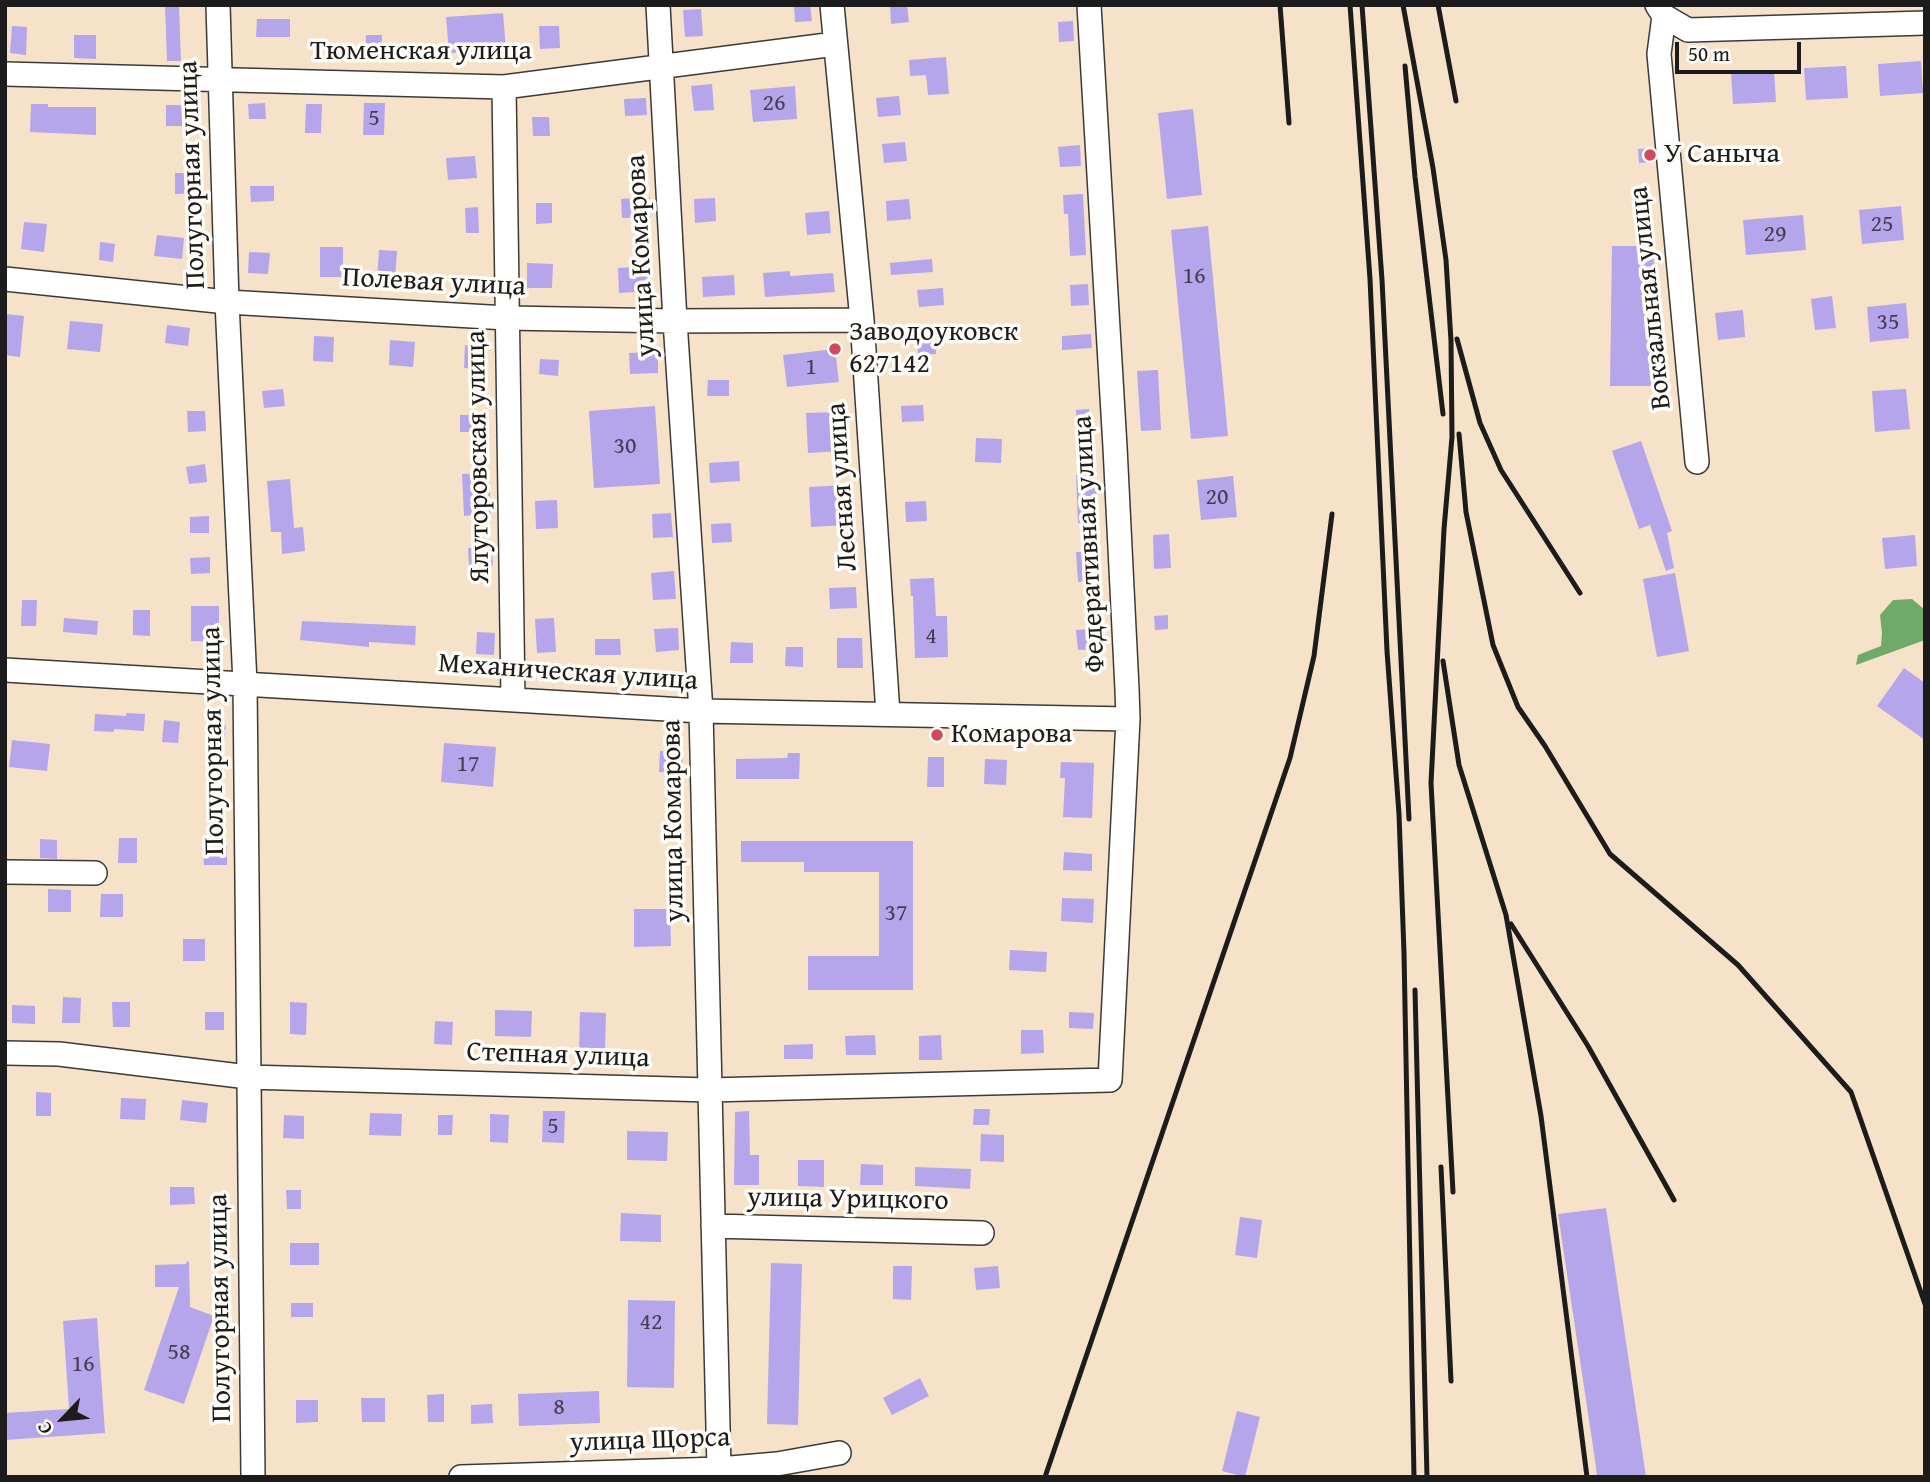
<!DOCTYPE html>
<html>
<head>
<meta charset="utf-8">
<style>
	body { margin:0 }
	#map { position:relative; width:1930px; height:1482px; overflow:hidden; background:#f6e1c9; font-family:"Gentium Book Plus",serif }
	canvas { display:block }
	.frame { position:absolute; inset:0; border:7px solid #1c1c1c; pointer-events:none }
	.north { position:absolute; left:28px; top:1384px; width:70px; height:70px; -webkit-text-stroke:5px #fdfcf7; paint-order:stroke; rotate:244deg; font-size:19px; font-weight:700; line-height:28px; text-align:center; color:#1c1c1c }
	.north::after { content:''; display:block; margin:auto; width:24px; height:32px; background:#1c1c1c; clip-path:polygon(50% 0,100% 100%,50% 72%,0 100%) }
	.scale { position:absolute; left:1675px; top:42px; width:126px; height:32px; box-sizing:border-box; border:4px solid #1c1c1c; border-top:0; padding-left:9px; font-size:21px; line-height:24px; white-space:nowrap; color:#1c1c1c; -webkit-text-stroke:5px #fdfcf7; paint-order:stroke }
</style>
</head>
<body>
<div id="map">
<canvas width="1930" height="1482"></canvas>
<div class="frame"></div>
<div class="north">С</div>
<div class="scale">50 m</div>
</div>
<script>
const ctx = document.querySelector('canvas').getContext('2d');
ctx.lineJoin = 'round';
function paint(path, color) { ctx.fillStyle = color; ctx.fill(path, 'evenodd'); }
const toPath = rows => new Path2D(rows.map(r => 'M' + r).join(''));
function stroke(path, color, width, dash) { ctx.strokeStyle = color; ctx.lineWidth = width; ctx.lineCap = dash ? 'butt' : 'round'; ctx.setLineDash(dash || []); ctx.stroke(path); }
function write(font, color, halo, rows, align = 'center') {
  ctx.font = font + ' "Gentium Book Plus",serif'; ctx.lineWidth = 7; ctx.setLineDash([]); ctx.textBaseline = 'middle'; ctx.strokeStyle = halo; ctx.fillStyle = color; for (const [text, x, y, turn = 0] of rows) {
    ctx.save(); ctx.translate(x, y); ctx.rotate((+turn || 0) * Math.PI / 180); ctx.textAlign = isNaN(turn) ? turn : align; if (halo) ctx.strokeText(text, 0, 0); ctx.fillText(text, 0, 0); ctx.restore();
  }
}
paint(toPath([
	[1912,599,1925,610,1925,640,1856,665,1858,655,1881,646,1882,633,1880,615,1893,600]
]), '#70aa68');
paint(toPath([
	[165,5,179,5,181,61,167,61],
	[794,5,810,5,812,21,795,22],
	[890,5,907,5,909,22,891,24],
	[701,9,703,36,685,37,683,10],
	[503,13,506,50,449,53,446,17],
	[257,19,290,19,290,37,256,37],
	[1073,21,1074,41,1059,42,1058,22],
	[12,26,27,27,26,55,10,53],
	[539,26,559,26,560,48,540,49],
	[74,35,96,35,96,59,74,58],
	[366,35,382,35,381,60,365,60],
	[946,57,949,94,928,95,926,75,910,76,909,60],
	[1921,61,1923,93,1880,96,1878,64],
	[1846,66,1848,98,1806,100,1804,68],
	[1774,70,1776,102,1733,104,1731,72],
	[712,84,714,110,694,111,691,86],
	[795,86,797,119,753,122,750,90],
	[899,96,901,115,878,117,876,98],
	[646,98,647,115,625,116,624,99],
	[265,103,266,119,249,119,248,104],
	[364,103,385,103,384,135,363,135],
	[31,104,48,104,48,107,96,107,96,135,30,132],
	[306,104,322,104,321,133,305,133],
	[166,105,186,105,186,126,166,126],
	[1193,109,1202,195,1167,199,1158,113],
	[532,117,549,117,550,136,533,136],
	[905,142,907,161,884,163,882,144],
	[1080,145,1081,166,1060,167,1058,147],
	[1654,148,1655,162,1639,163,1638,149],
	[475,156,477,178,448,180,446,158],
	[175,173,197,173,198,193,175,194],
	[250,186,274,186,274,201,251,202],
	[1083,194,1086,255,1070,256,1068,214,1064,214,1063,195],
	[650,197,651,217,622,218,621,199],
	[715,198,716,221,695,223,694,199],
	[909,199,911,219,887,221,886,201],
	[536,203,552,203,552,223,536,224],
	[1901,206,1904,240,1862,244,1859,210],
	[478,207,479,233,466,233,465,208],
	[829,211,831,233,807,235,805,213],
	[1803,215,1806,250,1746,255,1743,220],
	[24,222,47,224,44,252,21,249],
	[1208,226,1228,436,1191,439,1171,230],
	[157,235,184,238,182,259,154,256],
	[100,242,115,244,113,262,99,260],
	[1612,246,1654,246,1652,386,1610,386],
	[320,247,343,247,343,277,320,277],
	[379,250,397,251,395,280,377,279],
	[249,252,270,253,268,274,248,273],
	[932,259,933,272,891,275,890,263],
	[527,263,553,264,552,288,527,288],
	[651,266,652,291,619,293,618,268],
	[790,271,790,276,833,273,835,292,765,297,763,273],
	[734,275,735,295,703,297,702,277],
	[1088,284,1089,305,1071,306,1070,285],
	[943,288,944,305,919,307,917,290],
	[1832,296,1836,328,1815,330,1811,299],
	[1906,303,1909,338,1870,342,1867,307],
	[1743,310,1745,337,1718,340,1715,313],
	[6,314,24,316,20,357,5,355],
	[70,321,103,324,100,352,67,349],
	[167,325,190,328,188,346,165,343],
	[1091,334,1092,348,1062,350,1062,336],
	[314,336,334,337,333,362,313,361],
	[935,338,936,354,918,355,917,339],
	[390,340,415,342,413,367,389,365],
	[465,345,486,346,485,369,464,368],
	[835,349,839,382,787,387,783,355],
	[658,352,658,373,630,374,629,353],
	[540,359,559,360,558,376,539,374],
	[1158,370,1161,430,1141,431,1137,371],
	[708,380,729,380,729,396,707,396],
	[283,389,285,406,264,408,262,391],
	[1906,389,1910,429,1875,432,1872,391],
	[923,405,924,421,902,422,901,406],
	[655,406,660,484,594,488,589,411],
	[1089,409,1091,451,1079,452,1076,410],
	[187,411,205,411,206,431,188,432],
	[840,412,842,451,808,453,806,413],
	[460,415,485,415,485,432,460,432],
	[976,438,1002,439,1001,463,975,462],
	[1641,441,1672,531,1667,533,1674,568,1666,571,1650,525,1639,529,1612,451],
	[739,461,740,481,710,483,709,463],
	[205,464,207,482,189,484,186,467],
	[489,473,491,514,464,516,462,474],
	[1095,474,1098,522,1078,523,1076,475],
	[1233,476,1237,517,1201,520,1197,480],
	[290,479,294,528,303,527,305,551,282,554,281,532,271,532,267,481],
	[846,485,848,525,811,527,809,487],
	[557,500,558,528,536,529,535,501],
	[926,501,927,521,906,522,905,502],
	[671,513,673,537,653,538,652,514],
	[209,516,209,533,190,533,190,517],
	[731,523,732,542,712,543,711,524],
	[1169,534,1171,568,1154,569,1153,535],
	[1915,535,1917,566,1885,569,1882,538],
	[492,547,493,566,469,566,468,548],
	[1099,551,1101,580,1078,582,1076,552],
	[210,557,210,573,191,574,190,558],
	[674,571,676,599,653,600,651,573],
	[1675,573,1689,651,1657,657,1643,579],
	[934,578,936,616,947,616,948,657,915,658,913,596,911,596,910,579],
	[856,587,857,608,830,609,829,588],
	[22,600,37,600,36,626,21,626],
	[191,606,219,606,219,642,191,641],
	[133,610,150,610,150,636,133,635],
	[1168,615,1168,629,1155,630,1154,616],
	[64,618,98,621,97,635,63,632],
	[554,618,556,652,537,653,535,619],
	[302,621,416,626,415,645,369,642,369,647,300,640],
	[678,628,679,650,656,652,654,629],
	[1099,628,1100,649,1078,650,1076,630],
	[477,632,495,633,494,655,476,654],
	[837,638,862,638,863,668,837,668],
	[595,639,620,639,621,655,595,655],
	[731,642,753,643,753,663,730,663],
	[786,647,803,647,803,667,785,666],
	[1904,668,1925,683,1925,740,1877,706],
	[126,713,145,714,144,731,114,729,114,732,94,731,95,714,126,716],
	[164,720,180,722,178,743,162,742],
	[212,724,226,725,224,741,211,740],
	[12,740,50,744,47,771,9,767],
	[444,743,496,747,493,787,441,782],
	[660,751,683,752,682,773,659,772],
	[788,753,800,753,799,779,736,779,736,759,787,758],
	[928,757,944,757,944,787,927,787],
	[985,759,1007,760,1006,785,984,784],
	[1061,762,1094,763,1092,818,1063,817,1065,778,1060,778],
	[119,838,137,838,137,863,118,863],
	[40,839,57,840,57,859,40,858],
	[741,841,913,841,913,990,808,990,808,956,879,956,879,872,804,872,804,862,741,862],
	[203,846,227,846,227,865,204,865],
	[1064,852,1092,854,1092,871,1063,870],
	[48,889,71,890,71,912,48,912],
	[101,894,123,894,123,917,100,917],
	[1062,898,1094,899,1093,923,1061,921],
	[634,909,670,909,671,946,634,947],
	[183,939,205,939,205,961,183,961],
	[1010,950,1047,952,1046,972,1009,970],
	[63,997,81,998,80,1023,62,1023],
	[112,1002,130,1002,130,1027,113,1027],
	[290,1002,307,1003,306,1035,290,1034],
	[12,1005,35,1006,35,1024,12,1023],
	[495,1010,532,1011,531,1037,495,1036],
	[205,1012,224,1012,224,1030,205,1030],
	[580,1012,606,1013,605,1053,579,1052],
	[1069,1012,1094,1013,1093,1029,1069,1028],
	[435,1021,453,1022,452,1045,434,1044],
	[1021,1030,1043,1030,1044,1053,1021,1054],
	[875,1035,876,1055,846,1055,845,1036],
	[941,1035,942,1060,919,1060,919,1036],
	[813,1044,813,1059,784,1059,784,1045],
	[36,1092,51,1093,51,1116,36,1116],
	[121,1098,146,1099,145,1120,120,1119],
	[182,1100,208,1103,206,1123,180,1120],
	[974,1109,990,1109,989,1125,973,1125],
	[543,1111,565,1111,564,1143,542,1142],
	[749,1111,750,1155,759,1155,759,1185,734,1185,735,1112],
	[370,1113,402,1114,401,1136,369,1135],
	[490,1114,509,1115,508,1143,490,1142],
	[284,1115,304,1116,304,1139,283,1138],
	[438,1115,453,1115,452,1135,438,1135],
	[627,1131,668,1132,667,1161,627,1160],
	[981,1134,1004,1135,1004,1162,980,1161],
	[798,1160,824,1160,824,1187,798,1186],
	[861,1164,883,1165,883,1185,860,1185],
	[915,1167,971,1169,970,1189,915,1186],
	[170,1187,194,1187,195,1204,170,1205],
	[286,1190,301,1190,301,1209,287,1209],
	[1606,1208,1633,1389,1646,1477,1597,1477,1595,1460,1558,1214],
	[621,1213,661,1215,661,1242,620,1241],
	[1240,1217,1262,1220,1257,1258,1235,1255],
	[290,1243,319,1243,319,1265,290,1265],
	[187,1261,189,1262,190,1307,214,1316,184,1404,144,1390,179,1287,155,1287,155,1265,186,1264],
	[771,1263,802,1264,798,1425,767,1424],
	[893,1266,912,1266,911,1300,893,1299],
	[998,1266,1000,1288,976,1290,974,1268],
	[628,1300,675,1301,674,1388,627,1387],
	[291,1303,313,1303,313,1317,291,1317],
	[97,1318,105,1433,5,1440,5,1413,69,1409,63,1321],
	[920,1378,929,1396,892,1415,883,1398],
	[599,1391,600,1423,519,1426,518,1394],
	[444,1394,444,1422,428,1422,427,1395],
	[361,1398,385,1398,385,1422,362,1422],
	[296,1400,318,1400,318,1422,296,1423],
	[492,1404,493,1423,471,1424,471,1405],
	[1237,1411,1260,1417,1245,1477,1222,1471]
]), '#b5a6ec');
const minor = toPath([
	[218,5,227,302,245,683,253,1477],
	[658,5,675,321,701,711,719,1469],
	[832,5,862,320,888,714],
	[1657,5,1664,16,1659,54,1697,462],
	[1664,16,1688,30,1925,23],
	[5,74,504,87,835,44],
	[504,87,513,700],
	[5,279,227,302,507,318,675,321,862,320],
	[5,670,701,711,1128,719],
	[5,872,95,873],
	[5,1053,59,1054,248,1077,709,1090,1110,1080,1128,719,1127,689,1115,447,1089,5],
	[713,1226,982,1233],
	[461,1477,719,1469,777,1464,839,1453]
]);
stroke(minor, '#3d3a36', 26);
stroke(minor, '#fff', 23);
stroke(toPath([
	[1280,5,1289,123],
	[1350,5,1370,279,1387,651,1399,814,1404,953,1414,1477],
	[1362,5,1382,280,1409,819],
	[1403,5,1433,168,1446,260,1451,341,1452,437,1444,529,1431,783,1453,1192],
	[1438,5,1456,101],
	[1405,66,1415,177,1443,414],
	[1457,339,1480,423,1501,470,1580,593],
	[1459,434,1466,512,1493,645,1518,707,1545,746,1610,854,1738,965,1851,1092,1925,1304],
	[1443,661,1459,765,1506,915,1541,1116,1587,1477],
	[1511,924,1588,1046,1674,1200],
	[1415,990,1427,1477],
	[1441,1167,1451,1381],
	[1045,1477,1290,758,1314,656,1332,514]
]), '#1c1c1c', 5);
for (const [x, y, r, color] of [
	[1650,155,7,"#d1495b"],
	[835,349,7,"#d1495b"],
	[937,735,7,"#d1495b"]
]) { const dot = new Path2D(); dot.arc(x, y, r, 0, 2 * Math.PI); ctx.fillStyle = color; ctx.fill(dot); stroke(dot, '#fdfcf7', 2.5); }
write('24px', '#423e50', null, [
	["26",774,104],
	["5",374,119],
	["25",1882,225],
	["29",1775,235],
	["16",1194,277],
	["35",1888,323],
	["1",811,368],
	["30",625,447],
	["20",1217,498],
	["4",931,637],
	["17",468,765],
	["37",896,914],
	["5",553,1127],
	["42",651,1323],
	["58",179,1353],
	["16",83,1365],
	["8",559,1408]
]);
write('28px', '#1c1c1c', '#fdfcf7', [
	["Тюменская улица",421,52],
	["Полугорная улица",193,175,-92],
	["улица Комарова",642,256,-93],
	["Полевая улица",434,283,3],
	["Вокзальная улица",1651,298,-96],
	["Ялуторовская улица",479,457,-91],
	["Лесная улица",843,487,-94],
	["Федеративная улица",1090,544,-93],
	["Механическая улица",568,673,4],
	["Полугорная улица",214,741,-91],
	["улица Комарова",674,821,-91],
	["Степная улица",558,1056,2],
	["улица Урицкого",848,1200,1],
	["Полугорная улица",221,1308,-91],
	["улица Щорса",650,1441,-2]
]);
write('28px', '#1c1c1c', '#fdfcf7', [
	["У Саныча",1664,155],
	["Заводоуковск",849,333],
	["627142",849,365],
	["Комарова",951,735]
], 'left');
</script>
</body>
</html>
